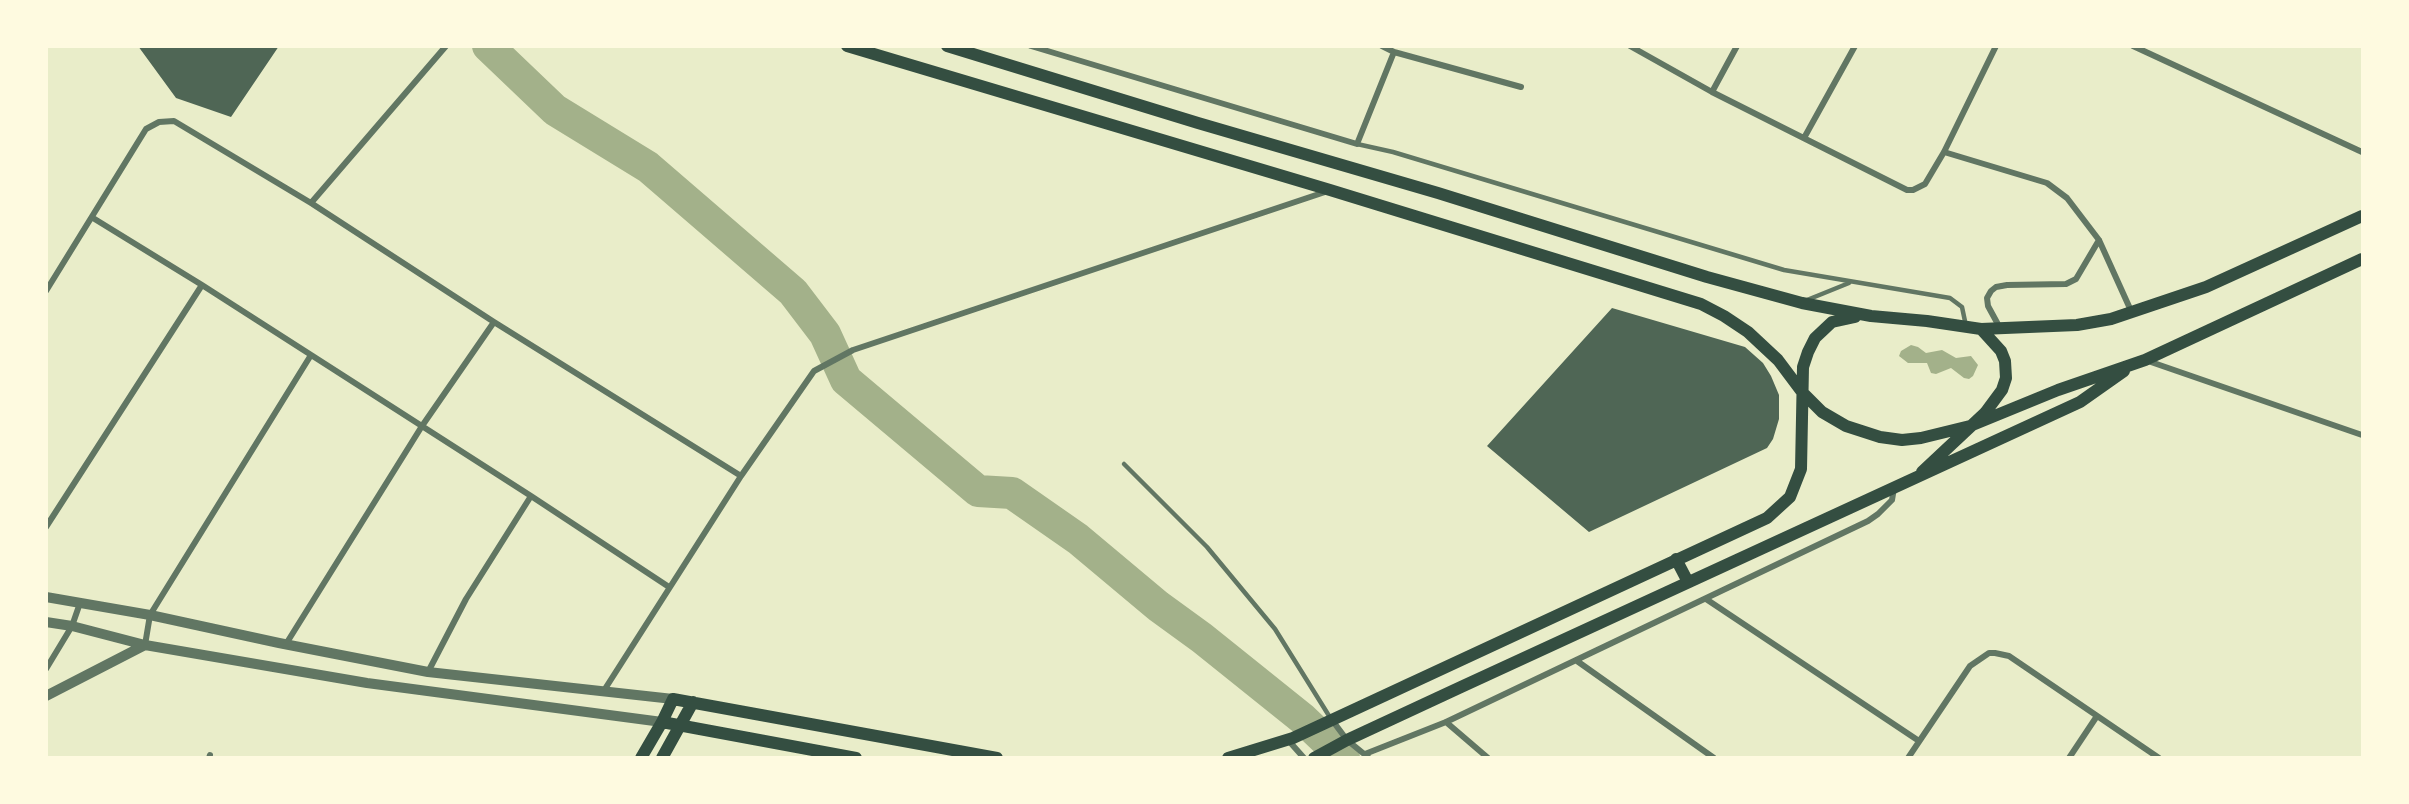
<!DOCTYPE html>
<html>
<head>
<meta charset="utf-8">
<style>
	body { margin:0 }
	#map { position:relative; width:2409px; height:804px; overflow:hidden; background:#e9edc9; font-family:"Archivo Narrow",sans-serif }
	canvas { display:block }
	.frame { position:absolute; inset:0; border:48px solid #fefae0; pointer-events:none }
</style>
</head>
<body>
<div id="map">
<canvas width="2409" height="804"></canvas>
<div class="frame"></div>
</div>
<script>
const ctx = document.querySelector('canvas').getContext('2d');
ctx.lineJoin = 'round';
function paint(path, color) { ctx.fillStyle = color; ctx.fill(path, 'evenodd'); }
const toPath = rows => new Path2D(rows.map(r => 'M' + r).join(''));
function stroke(path, color, width, dash) { ctx.strokeStyle = color; ctx.lineWidth = width; ctx.lineCap = dash ? 'butt' : 'round'; ctx.setLineDash(dash || []); ctx.stroke(path); }
paint(toPath([
	[1911,345,1918,347,1926,353,1942,350,1956,358,1971,356,1978,365,1973,376,1969,379,1964,378,1951,368,1936,374,1931,373,1927,363,1908,363,1899,356,1901,351]
]), '#a3b18a');
stroke(toPath([
	[488,46,555,110,648,167,793,292,825,334,846,380,978,491,1012,493,1078,539,1158,606,1202,638,1303,719,1344,758]
]), '#a3b18a', 32);
paint(toPath([
	[138,46,279,46,231,117,176,98],
	[1612,308,1745,347,1763,363,1771,376,1779,395,1779,419,1773,439,1767,448,1589,532,1487,446]
]), '#4f6655');
stroke(toPath([
	[1357,144,1393,152,1784,270,1950,298,1962,307,1966,326],
	[1807,300,1849,283],
	[1124,464,1207,547,1275,629,1331,719]
]), '#617663', 4.5);
stroke(toPath([
	[1031,46,1357,144,1394,52],
	[1382,46,1394,52,1521,87],
	[1630,46,1712,92,1907,190,1913,190,1925,184,1944,152,1996,46],
	[2133,46,2362,152],
	[1712,92,1737,46],
	[1804,138,1855,46],
	[1944,152,2047,183,2067,198,2099,240,2132,313],
	[311,203,446,46],
	[93,218,202,285,531,496,669,587],
	[46,291,146,129,159,122,174,121,311,203,494,322,741,476],
	[2000,328,1988,306,1987,298,1991,291,1996,287,2007,285,2066,284,2076,279,2099,240],
	[2148,361,2362,435],
	[46,527,202,285],
	[1706,599,1919,741],
	[286,644,422,426,494,322],
	[145,645,150,615,311,355],
	[1577,661,1714,758],
	[46,669,72,626,80,603],
	[428,672,466,599,531,496],
	[603,692,741,476,814,371,853,350,1328,191],
	[1332,720,1347,740,1369,758],
	[1446,722,1488,758],
	[1288,740,1304,758],
	[1365,754,1446,722,1868,521,1878,514,1892,500,1894,488],
	[209,758,210,755],
	[1908,758,1970,666,1989,653,1995,653,2009,656,2159,758],
	[2069,758,2097,716]
]), '#617663', 6);
stroke(toPath([
	[46,597,150,615,279,643,428,672,673,699],
	[46,622,72,626,145,645,367,683,662,722],
	[46,696,145,645]
]), '#617663', 10);
stroke(toPath([
	[847,46,1330,190,1701,304,1724,316,1748,332,1778,360,1802,392,1822,412,1846,426,1880,437,1902,440,1921,438,1970,426,2058,390,2145,360,2362,259],
	[947,46,1198,123,1438,193,1707,277,1802,303,1871,316,1927,321,1981,329,2077,325,2111,319,2206,287,2362,216],
	[1922,472,1985,413,2002,390,2006,378,2005,361,2001,351,1981,329],
	[1676,559,1688,582],
	[662,722,856,758],
	[641,758,662,722,673,699,997,758],
	[662,758,693,702],
	[1228,758,1293,738,1767,518,1790,497,1801,469,1803,367,1808,352,1815,338,1832,322,1855,317],
	[1314,758,1347,740,1461,687,2080,402,2124,371]
]), '#344e41', 12);
</script>
</body>
</html>
